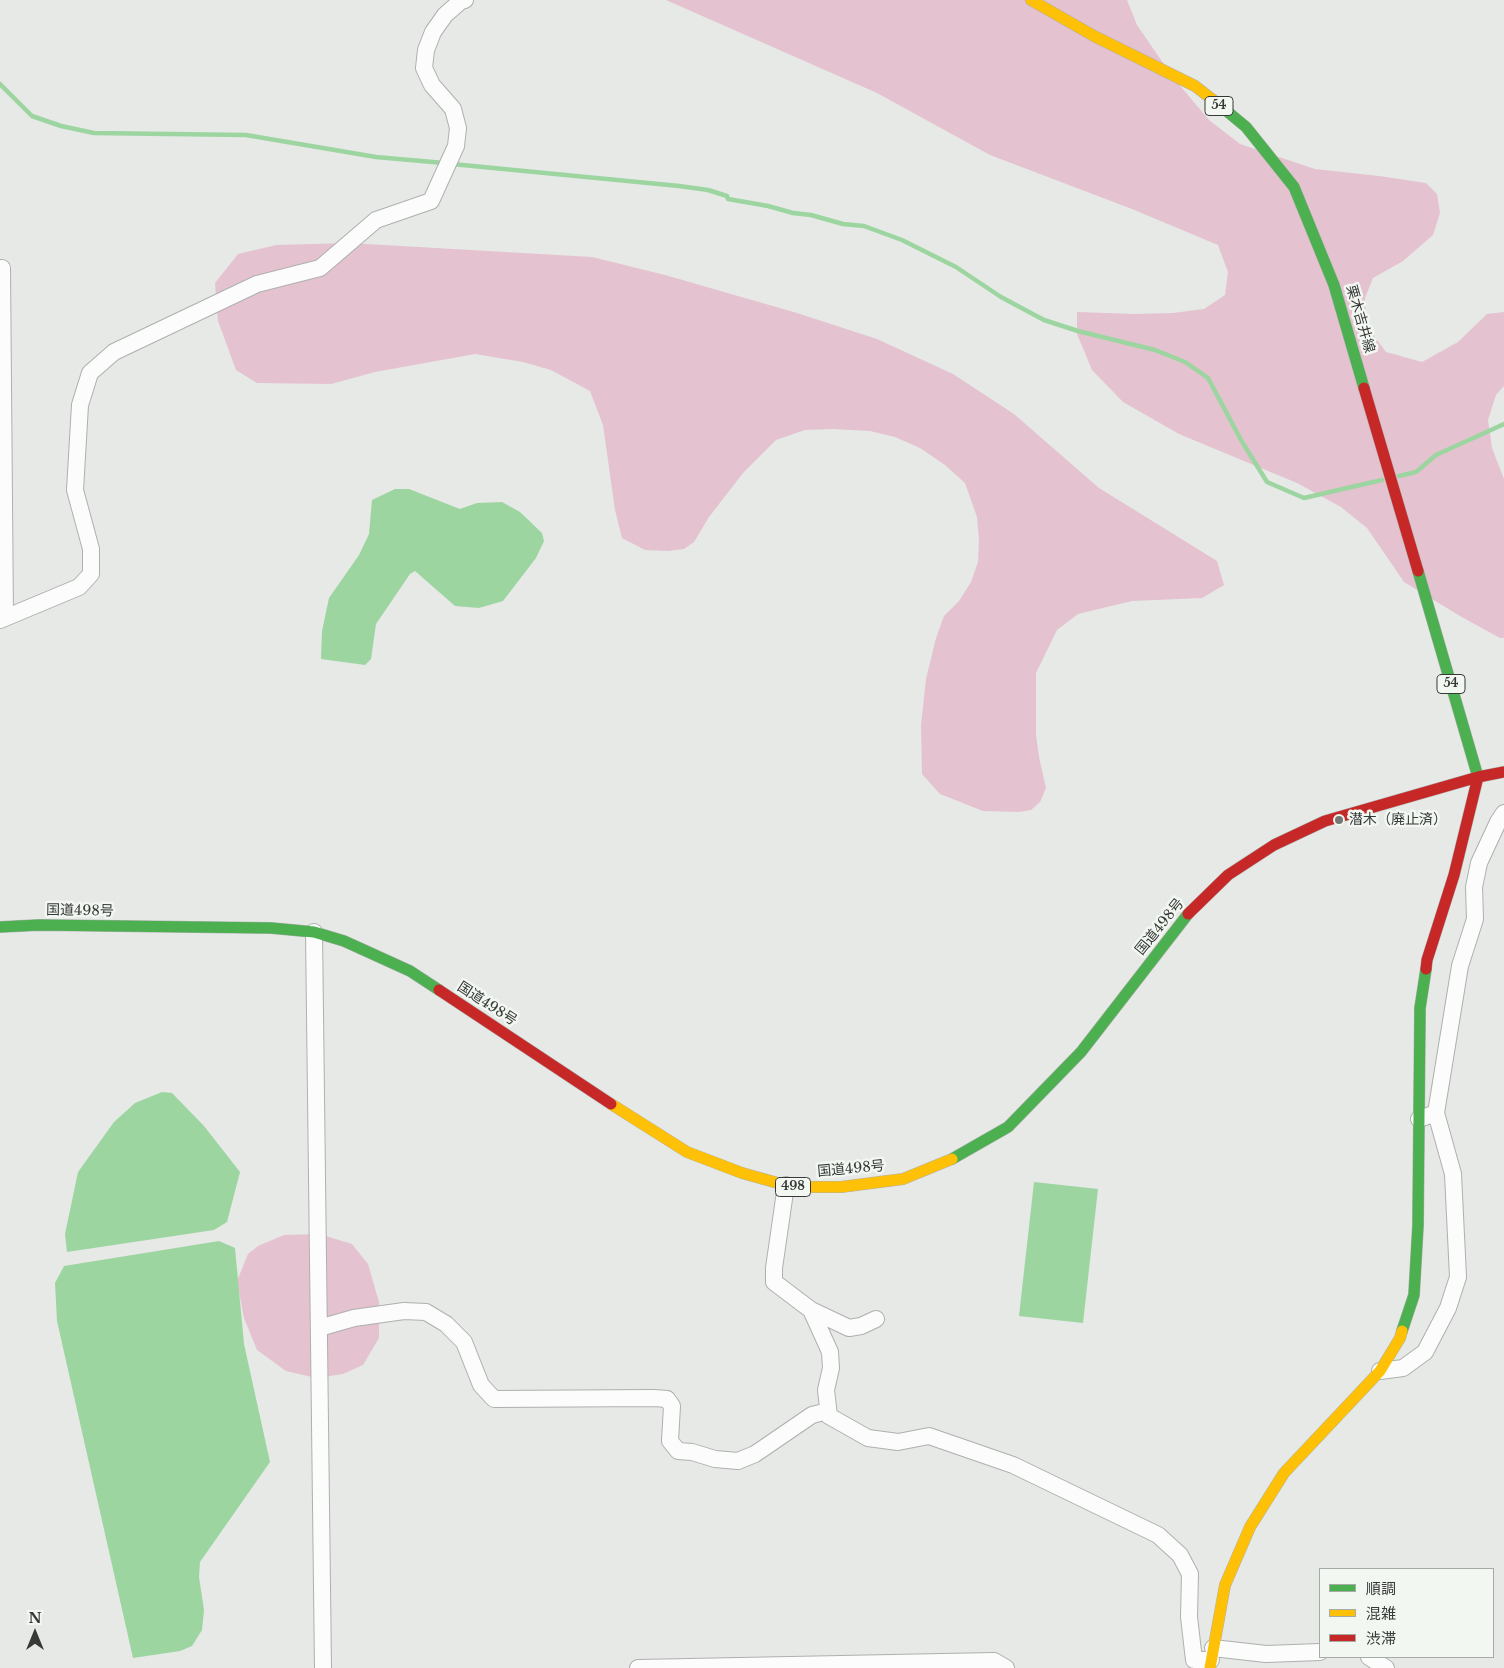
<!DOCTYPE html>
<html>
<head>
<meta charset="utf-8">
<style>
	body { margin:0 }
	#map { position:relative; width:1504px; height:1668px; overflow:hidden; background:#e6e9e6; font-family:"Libre Baskerville","Noto Sans JP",serif }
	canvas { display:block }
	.legend { position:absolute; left:1319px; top:1568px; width:175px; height:90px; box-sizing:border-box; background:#f2f7f2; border:1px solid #a7aba7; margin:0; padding:6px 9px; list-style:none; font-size:15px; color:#373937 }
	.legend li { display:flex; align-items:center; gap:10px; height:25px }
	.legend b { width:25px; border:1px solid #a7aba7 }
	.north { position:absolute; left:10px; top:1608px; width:50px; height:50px; -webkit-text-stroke:4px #f2f7f2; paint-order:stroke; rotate:0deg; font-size:14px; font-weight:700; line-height:20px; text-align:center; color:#373937 }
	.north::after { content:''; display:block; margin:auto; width:18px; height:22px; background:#373937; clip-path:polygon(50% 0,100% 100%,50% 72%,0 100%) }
</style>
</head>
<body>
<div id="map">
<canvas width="1504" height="1668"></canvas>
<ul class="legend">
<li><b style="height:6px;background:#4caf50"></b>順調</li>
<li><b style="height:6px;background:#ffc107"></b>混雑</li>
<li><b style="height:6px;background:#c62828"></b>渋滞</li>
</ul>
<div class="north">N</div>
</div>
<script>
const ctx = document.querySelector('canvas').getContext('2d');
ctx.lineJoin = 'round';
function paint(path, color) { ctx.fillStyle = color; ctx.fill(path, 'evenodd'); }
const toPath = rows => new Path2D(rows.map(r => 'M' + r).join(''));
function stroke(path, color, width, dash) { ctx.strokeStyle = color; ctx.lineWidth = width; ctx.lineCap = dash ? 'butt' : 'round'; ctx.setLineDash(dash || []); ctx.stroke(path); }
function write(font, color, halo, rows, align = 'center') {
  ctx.font = font + ' "Libre Baskerville","Noto Sans JP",serif'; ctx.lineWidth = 5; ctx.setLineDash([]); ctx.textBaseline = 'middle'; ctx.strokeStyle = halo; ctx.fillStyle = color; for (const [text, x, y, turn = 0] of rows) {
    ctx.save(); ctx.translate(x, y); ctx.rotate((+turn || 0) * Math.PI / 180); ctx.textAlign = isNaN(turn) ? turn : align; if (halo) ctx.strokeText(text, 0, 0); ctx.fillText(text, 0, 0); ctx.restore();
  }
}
paint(toPath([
	[666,0,1127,0,1137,25,1172,76,1209,120,1240,144,1315,169,1379,176,1426,183,1437,194,1440,213,1433,235,1403,261,1373,278,1365,298,1366,325,1386,352,1422,362,1458,342,1487,314,1504,312,1504,386,1496,395,1488,420,1492,448,1504,479,1504,638,1500,638,1460,616,1404,582,1367,528,1341,507,1297,483,1179,434,1123,402,1092,370,1077,334,1077,312,1135,314,1173,313,1204,309,1225,295,1228,272,1218,245,1132,209,990,155,877,93],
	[349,243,592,257,665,275,797,313,877,339,953,374,1014,414,1099,488,1217,561,1224,585,1202,598,1132,601,1078,614,1057,630,1036,673,1036,735,1039,757,1046,788,1040,802,1031,810,1019,812,983,811,940,794,922,774,921,725,926,679,936,638,944,616,959,601,971,582,978,562,979,540,977,517,965,483,945,465,920,448,895,437,870,431,833,429,805,430,776,440,743,473,709,517,694,542,684,549,668,551,645,550,622,538,615,510,603,425,590,391,551,370,523,362,475,354,375,372,331,384,257,383,236,370,218,321,215,283,238,254,276,245],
	[319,1234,352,1244,368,1264,379,1302,379,1338,363,1365,343,1374,316,1378,286,1371,257,1350,244,1318,237,1281,248,1254,258,1246,284,1235]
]), '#e5c2d0');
paint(toPath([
	[395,489,409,489,460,509,477,503,502,502,520,512,542,533,544,541,536,558,503,601,479,608,455,606,415,571,410,574,376,624,371,659,365,665,321,659,322,631,329,598,359,555,369,534,372,500],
	[162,1092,172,1093,204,1126,240,1172,227,1222,214,1230,67,1252,65,1234,78,1172,114,1122,135,1103],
	[1034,1182,1098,1189,1083,1323,1019,1316],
	[219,1241,235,1248,244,1344,270,1462,200,1562,199,1577,204,1610,202,1630,192,1646,180,1651,133,1658,57,1321,55,1283,64,1266]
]), '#9dd5a1');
stroke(toPath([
	[0,84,32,116,61,126,94,133,246,135,376,157,444,163],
	[452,164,679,186,708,190,727,196,728,199,768,206,793,213,811,215,843,224,864,226,902,240,956,267,1001,297,1044,320,1078,331,1155,350,1185,362,1208,378,1241,440,1267,482,1304,498,1382,480],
	[1399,476,1416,472,1436,455,1504,424]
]), '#9dd5a1', 4.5);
const street = toPath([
	[0,268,2,268,5,618],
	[0,620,79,587,91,574,91,549,75,490,80,405,90,373,114,352,257,284,320,268,376,220,431,201,456,146,458,128,453,109,432,85,424,68,426,50,433,32,445,15,461,1,465,0],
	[314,932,323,1668],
	[1419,1119,1436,1113,1460,966,1475,919,1474,887,1479,863,1498,822,1504,813],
	[786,1185,774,1268,774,1282,811,1310,849,1328,861,1326,876,1319],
	[811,1310,830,1352,831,1368,826,1390,829,1416,868,1438,898,1442,929,1436,1013,1465,1158,1535,1180,1555,1190,1574,1189,1617,1194,1660,1211,1660],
	[319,1328,354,1318,404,1311,426,1312,446,1324,464,1342,481,1385,494,1399,654,1398,667,1399,672,1406,670,1441,678,1451,692,1452,715,1459,738,1461,755,1454,812,1415,828,1411],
	[1380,1371,1403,1368,1425,1352,1448,1308,1458,1277,1453,1174,1436,1113],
	[1213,1648,1266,1654,1320,1652],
	[1369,1657,1386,1668],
	[638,1668,994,1661,1006,1668]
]);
const fast = toPath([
	[1217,103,1246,127,1294,187,1334,285,1364,388],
	[1418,571,1478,777],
	[0,927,39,925,271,928,314,932,344,941,410,971,439,990],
	[952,1159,1008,1127,1081,1052,1188,914],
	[1402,1331,1414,1295,1418,1225,1420,1008,1426,969]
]);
const slow = toPath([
	[1031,0,1094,36,1195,86,1217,103],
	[611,1104,687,1152,742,1173,792,1187,841,1187,903,1179,952,1159],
	[1210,1668,1225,1585,1250,1527,1284,1473,1380,1371,1400,1338,1402,1331]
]);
const jam = toPath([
	[1364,388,1418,571],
	[1188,914,1228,875,1274,845,1325,821,1478,777,1504,772],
	[1426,969,1427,960,1454,875,1478,777],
	[439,990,611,1104]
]);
stroke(street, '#aeb0ae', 18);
stroke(fast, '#aeb0ae', 12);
stroke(slow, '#aeb0ae', 12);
stroke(jam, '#aeb0ae', 12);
stroke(street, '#fbfcfb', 16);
stroke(fast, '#4caf50', 11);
stroke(slow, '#ffc107', 11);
stroke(jam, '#c62828', 11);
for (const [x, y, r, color] of [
	[1339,820,5,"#747774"]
]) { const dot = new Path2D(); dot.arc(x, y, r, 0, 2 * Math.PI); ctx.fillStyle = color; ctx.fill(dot); stroke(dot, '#f2f7f2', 2); }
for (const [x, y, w] of [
	[1219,106,28],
	[1451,684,28],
	[793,1187,35]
]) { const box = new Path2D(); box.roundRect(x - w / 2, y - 9.5, w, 19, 4); ctx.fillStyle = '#f2f7f2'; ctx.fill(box); stroke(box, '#373937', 1); }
write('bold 12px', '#373937', null, [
	["54",1219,106],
	["54",1451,684],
	["498",793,1187]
]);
write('14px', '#373937', '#f2f7f2', [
	["栗木吉井線",1360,319,74],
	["国道498号",80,911,1],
	["国道498号",1160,927,-51],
	["国道498号",487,1004,33],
	["国道498号",851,1169,-5]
]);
write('14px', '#373937', '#f2f7f2', [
	["潜木（廃止済）",1349,820]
], 'left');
</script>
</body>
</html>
